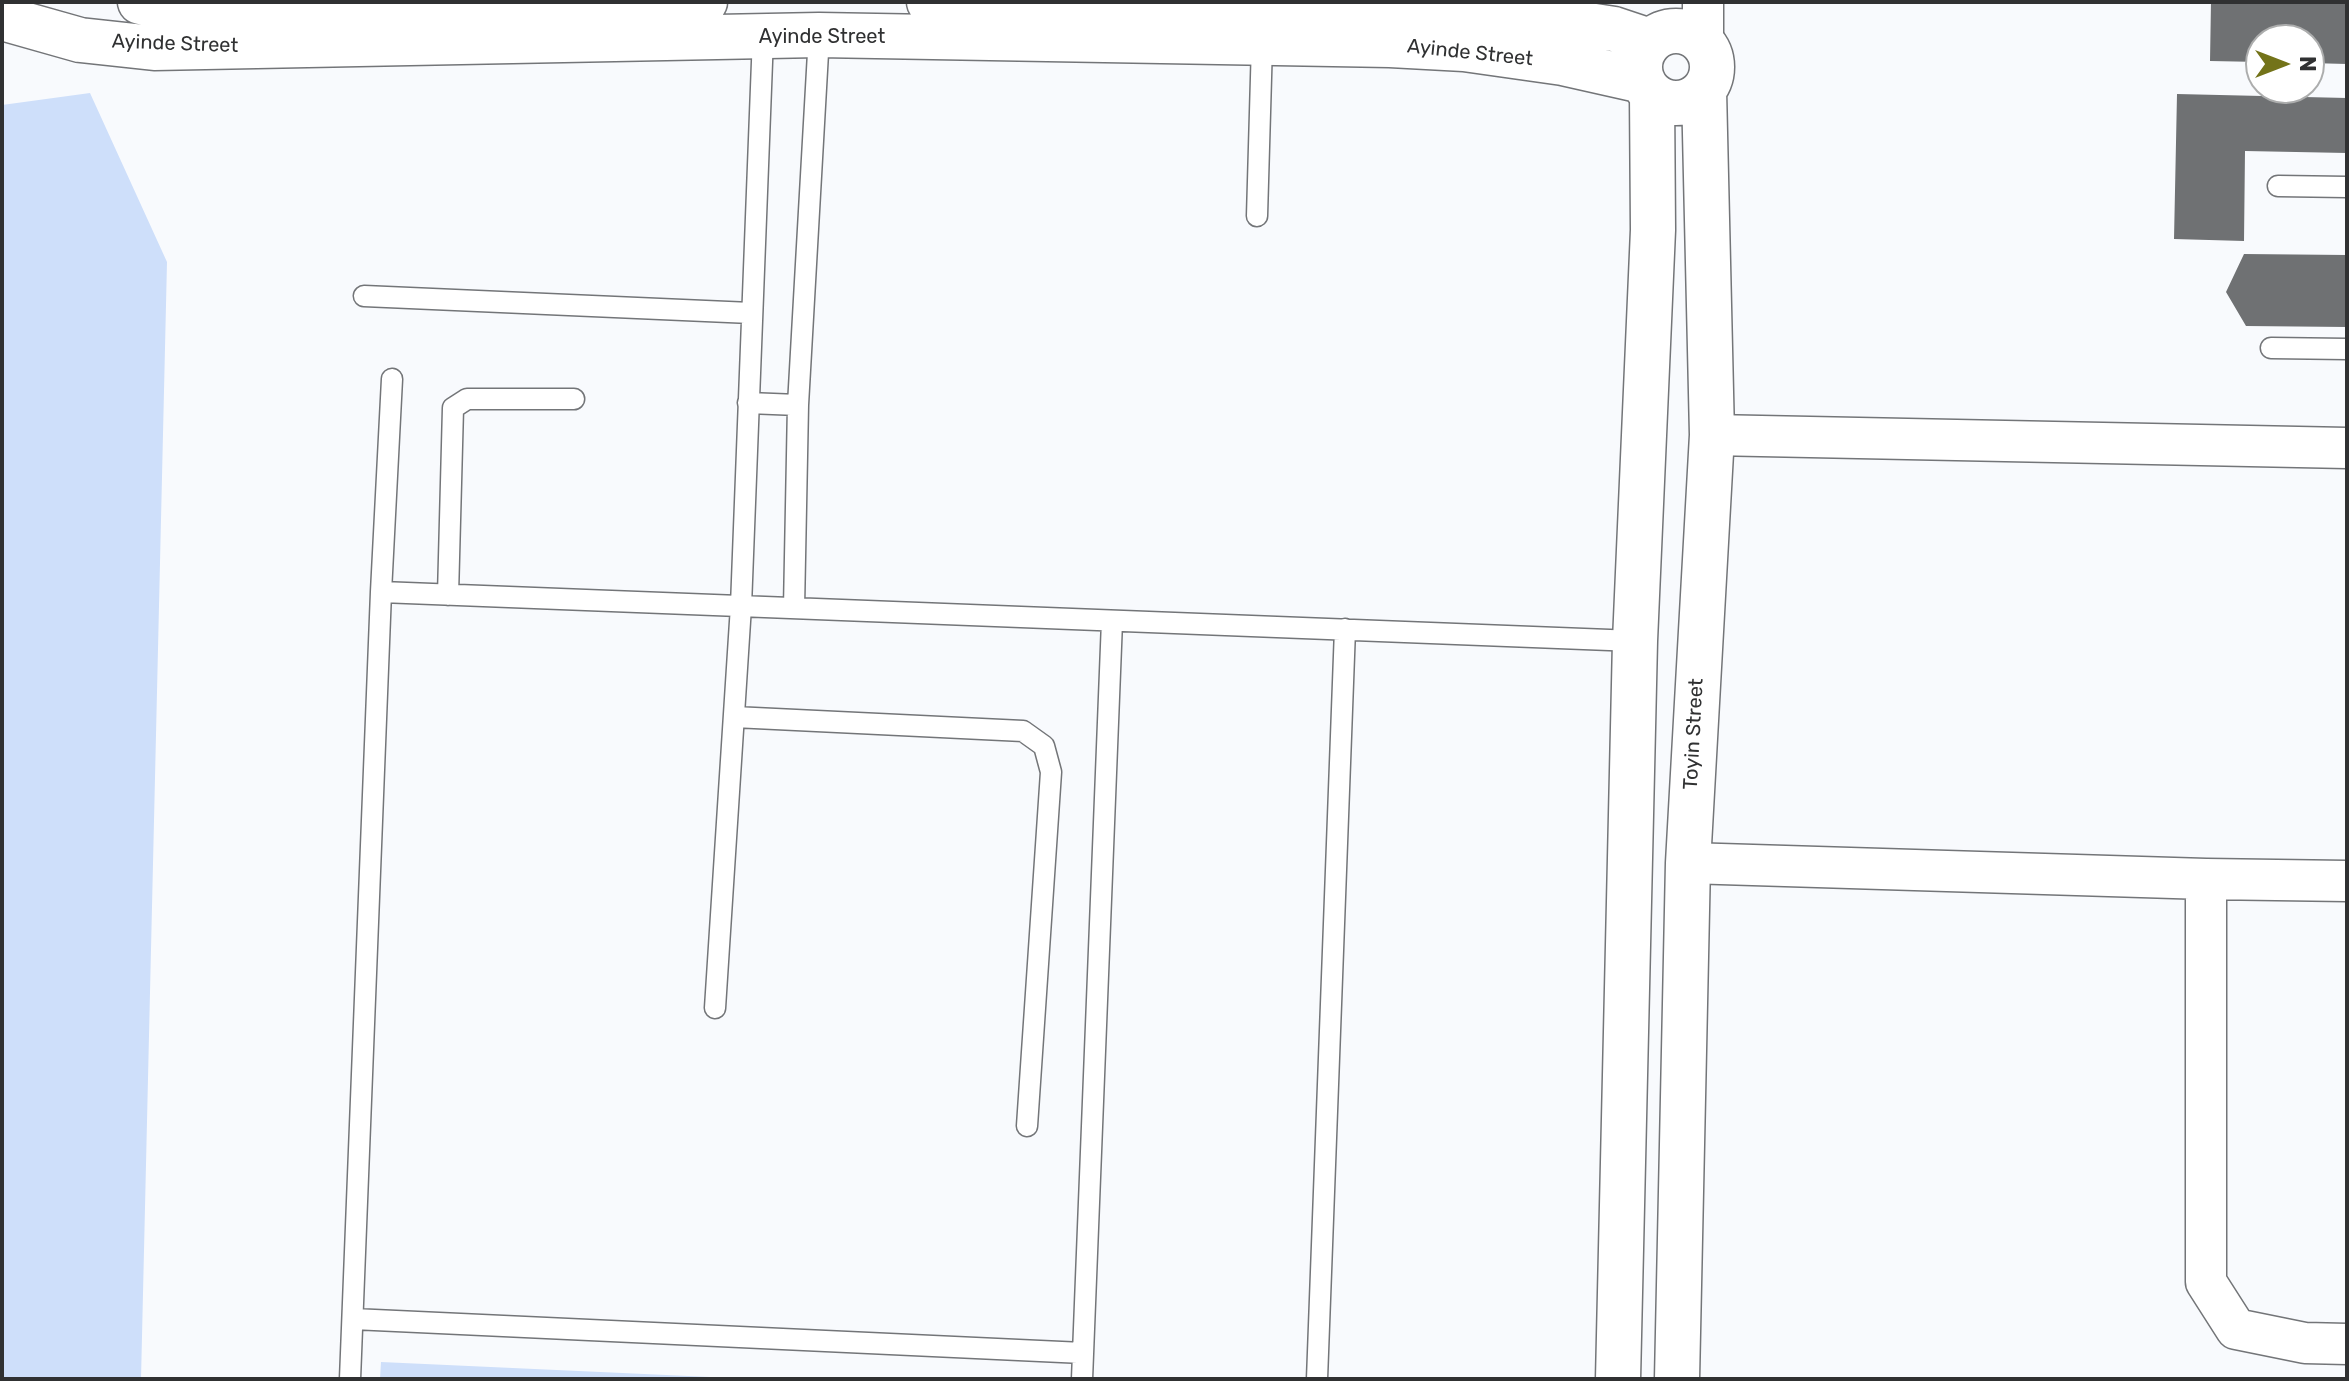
<!DOCTYPE html>
<html>
<head>
<meta charset="utf-8">
<style>
	body { margin:0 }
	#map { position:relative; width:2349px; height:1381px; overflow:hidden; background:#f8fafd; font-family:Rubik,sans-serif }
	canvas { display:block }
	.frame { position:absolute; inset:0; border:4px solid #303132; pointer-events:none }
	.north { position:absolute; left:2245px; top:24px; width:80px; height:80px; box-sizing:border-box; background:#fff; border:2px solid #acadad; border-radius:50%; rotate:90deg; font-size:22px; font-weight:700; line-height:32px; text-align:center; color:#303132 }
	.north::after { content:''; display:block; margin:auto; width:28px; height:36px; background:#737319; clip-path:polygon(50% 0,100% 100%,50% 72%,0 100%) }
</style>
</head>
<body>
<div id="map">
<canvas width="2349" height="1381"></canvas>
<div class="frame"></div>
<div class="north">N</div>
</div>
<script>
const ctx = document.querySelector('canvas').getContext('2d');
ctx.lineJoin = 'round';
function paint(path, color) { ctx.fillStyle = color; ctx.fill(path, 'evenodd'); }
const toPath = rows => new Path2D(rows.map(r => 'M' + r).join(''));
function stroke(path, color, width, dash) { ctx.strokeStyle = color; ctx.lineWidth = width; ctx.lineCap = dash ? 'butt' : 'round'; ctx.setLineDash(dash || []); ctx.stroke(path); }
function write(font, color, halo, rows, align = 'center') {
  ctx.font = font + ' Rubik,sans-serif'; ctx.lineWidth = 8; ctx.setLineDash([]); ctx.textBaseline = 'middle'; ctx.strokeStyle = halo; ctx.fillStyle = color; for (const [text, x, y, turn = 0] of rows) {
    ctx.save(); ctx.translate(x, y); ctx.rotate((+turn || 0) * Math.PI / 180); ctx.textAlign = isNaN(turn) ? turn : align; if (halo) ctx.strokeText(text, 0, 0); ctx.fillText(text, 0, 0); ctx.restore();
  }
}
paint(toPath([
	[90,93,167,262,141,1379,2,1379,2,105],
	[381,1362,754,1379,380,1379]
]), '#cedffa');
paint(toPath([
	[2211,2,2347,2,2347,64,2309,63,2309,40,2261,40,2261,62,2210,61],
	[2177,94,2347,98,2347,153,2245,151,2244,241,2174,239],
	[2244,254,2347,255,2347,327,2246,326,2226,292]
]), '#6f7173');
const lane = toPath([
	[2278,186,2347,187],
	[1257,216,1262,43],
	[364,296,751,313],
	[2271,348,2347,349],
	[748,403,798,405],
	[381,592,1635,641],
	[448,595,453,408,467,399,574,399],
	[794,608,798,405,819,35],
	[734,717,1023,731,1044,746,1051,772,1027,1126],
	[715,1008,741,606,763,36],
	[353,1319,1083,1353],
	[350,1379,381,592,392,379],
	[1082,1379,1112,621],
	[1317,1379,1345,629]
]);
const street = toPath([
	[1703,2,1703,43],
	[1712,435,2347,448],
	[1688,863,2206,879,2347,881],
	[2206,879,2206,1282,2236,1329,2305,1343,2347,1344]
]);
const secondary = toPath([
	[140,2,155,5,705,2],
	[929,2,1297,7,1556,20,1614,29,1650,41],
	[2,18,80,40,154,48,819,35,1390,45,1464,49,1563,63,1643,81],
	'1640 67a36 36 0 1 1 72 0a36 36 0 1 1-72 0Z',
	[1618,1379,1635,641,1653,230,1652,95],
	[1677,1379,1688,863,1712,435,1704,90]
]);
stroke(lane, '#737578', 23);
stroke(street, '#737578', 43);
stroke(secondary, '#737578', 47);
stroke(lane, '#fff', 20);
stroke(street, '#fff', 40);
stroke(secondary, '#fff', 44);
write('20px', '#303132', '#fff', [
	["Ayinde Street",822,37],
	["Ayinde Street",175,44,2],
	["Ayinde Street",1470,53,6],
	["Toyin Street",1694,734,-87]
]);
</script>
</body>
</html>
